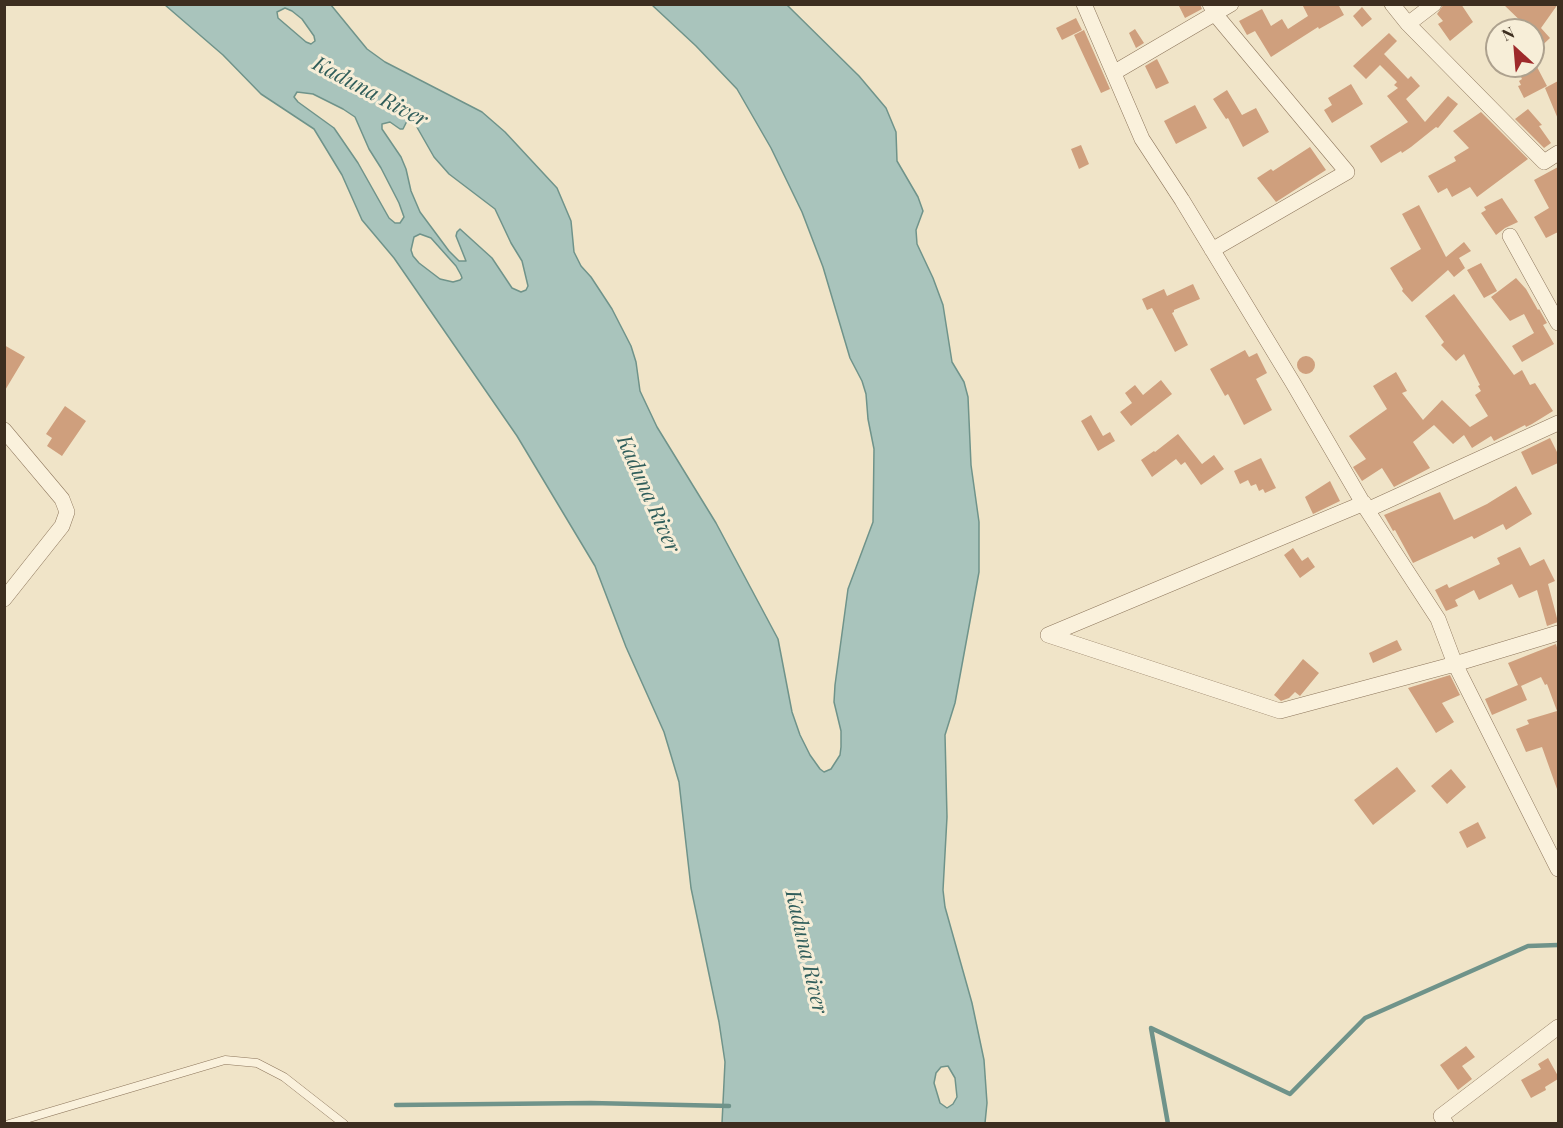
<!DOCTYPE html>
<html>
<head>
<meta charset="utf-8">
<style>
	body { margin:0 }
	#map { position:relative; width:1563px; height:1128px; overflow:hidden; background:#f0e4c8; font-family:"Playfair Display",serif }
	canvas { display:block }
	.frame { position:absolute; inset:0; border:6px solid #3d2e20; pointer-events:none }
	.north { position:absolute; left:1485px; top:18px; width:60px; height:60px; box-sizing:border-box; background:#f7eed8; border:2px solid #ada18e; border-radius:50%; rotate:334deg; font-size:16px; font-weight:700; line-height:24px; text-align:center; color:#3d2e20 }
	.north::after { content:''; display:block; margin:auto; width:21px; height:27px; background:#9e2a2b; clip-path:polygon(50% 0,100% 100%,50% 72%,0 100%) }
</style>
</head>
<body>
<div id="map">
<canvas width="1563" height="1128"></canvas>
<div class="frame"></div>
<div class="north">N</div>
</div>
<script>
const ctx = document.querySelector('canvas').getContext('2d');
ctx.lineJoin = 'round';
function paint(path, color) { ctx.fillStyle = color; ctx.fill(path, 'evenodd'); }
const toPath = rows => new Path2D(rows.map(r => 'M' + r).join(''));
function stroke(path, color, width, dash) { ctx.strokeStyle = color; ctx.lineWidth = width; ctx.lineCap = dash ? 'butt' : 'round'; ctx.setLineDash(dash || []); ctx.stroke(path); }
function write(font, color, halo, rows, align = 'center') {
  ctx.font = font + ' "Playfair Display",serif'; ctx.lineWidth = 6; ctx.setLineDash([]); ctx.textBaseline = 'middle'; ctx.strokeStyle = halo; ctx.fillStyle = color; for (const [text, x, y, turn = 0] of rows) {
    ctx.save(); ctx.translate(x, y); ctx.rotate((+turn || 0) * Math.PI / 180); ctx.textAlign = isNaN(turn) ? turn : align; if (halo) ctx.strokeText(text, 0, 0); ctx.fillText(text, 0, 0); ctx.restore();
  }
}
const water = toPath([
	[165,5,331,5,367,49,385,62,482,112,505,132,557,188,571,221,574,252,581,266,591,277,612,309,631,346,636,362,640,391,657,427,716,523,778,639,792,712,800,735,810,755,820,769,824,772,831,769,840,755,841,747,841,731,834,702,835,685,848,589,873,522,874,449,868,419,866,394,862,381,850,358,823,267,802,212,771,148,737,89,696,46,652,5,787,5,859,76,886,108,896,132,897,161,918,197,923,211,916,230,917,244,933,278,943,305,952,362,964,382,968,397,971,465,979,522,979,572,955,703,945,735,947,817,943,890,945,907,972,1003,984,1060,987,1103,985,1123,722,1123,725,1062,719,1022,691,888,679,782,664,732,626,647,595,566,517,436,394,258,362,220,342,175,314,129,261,94,223,55,165,5],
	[285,8,292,11,302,19,314,36,315,41,311,44,306,42,278,18,277,12,285,8],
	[297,92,313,94,343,109,355,117,369,149,381,168,399,203,404,217,400,223,395,223,389,218,358,163,334,128,298,102,294,97,297,92],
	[390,122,400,129,403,129,407,121,414,122,434,157,449,174,495,209,511,243,522,261,528,286,526,290,521,292,512,288,492,258,460,229,457,232,456,236,466,261,459,261,449,251,420,212,411,191,406,169,401,157,382,129,382,124,390,122],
	[420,234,431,238,456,266,461,275,462,278,460,280,453,282,440,279,419,263,413,256,411,250,414,237,420,234],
	[948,1066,955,1078,957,1097,953,1104,947,1108,940,1103,934,1083,936,1073,941,1067,948,1066]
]);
paint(water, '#a9c4bc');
stroke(water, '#6f938a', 1.5);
stroke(toPath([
	[396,1105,591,1103,729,1106],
	[1168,1124,1151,1028,1290,1094,1365,1018,1528,946,1558,945]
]), '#6f938a', 4.5);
paint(toPath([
	[1178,4,1200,4,1202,9,1185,18],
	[1302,4,1338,4,1344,15,1319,29,1318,27,1271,57,1255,31,1247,35,1239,21,1262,9,1271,26,1282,19,1288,29,1308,16],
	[1444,4,1461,4,1473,22,1450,41,1438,24,1443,21,1437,14],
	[1503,4,1558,4,1541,28,1550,38,1533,54,1533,30,1530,30],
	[1362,7,1372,19,1362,27,1353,16],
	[1076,18,1082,30,1062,40,1056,28],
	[1135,29,1144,43,1136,48,1129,33],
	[1084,30,1110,89,1101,93,1074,35],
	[1389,33,1397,41,1384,54,1408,79,1411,76,1420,86,1406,99,1425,122,1448,96,1458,104,1438,128,1436,127,1411,147,1402,153,1401,151,1381,163,1370,146,1408,122,1387,96,1398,88,1394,85,1397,82,1380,65,1366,79,1353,66],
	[1157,59,1169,83,1156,89,1145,66],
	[1537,67,1547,86,1524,98,1518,86,1521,85,1519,81,1522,79,1520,75],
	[1558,81,1558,119,1545,88],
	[1351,84,1363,104,1332,123,1324,110,1332,105,1328,98],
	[1227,90,1242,115,1256,108,1269,132,1243,147,1228,118,1226,119,1213,99],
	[1195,105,1207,128,1176,144,1164,121],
	[1528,109,1542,125,1539,126,1551,143,1544,148,1515,119],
	[1481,112,1528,159,1477,197,1470,187,1452,197,1447,188,1438,193,1428,176,1456,161,1454,157,1469,148,1453,131],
	[1081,145,1089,164,1079,169,1071,149],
	[1310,147,1326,170,1276,202,1257,178,1271,169,1273,171],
	[1558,167,1558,232,1546,238,1534,217,1549,208,1534,180],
	[1502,198,1518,222,1505,228,1496,235,1481,213,1486,210,1484,207],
	[1419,205,1446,257,1464,242,1471,251,1459,258,1465,268,1454,277,1448,270,1412,302,1402,291,1403,289,1390,268,1421,249,1402,214],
	[1481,263,1497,291,1484,298,1467,270],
	[1516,278,1526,289,1538,310,1539,309,1547,323,1543,325,1554,344,1522,362,1512,346,1534,333,1524,314,1510,321,1491,297],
	[1193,284,1200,299,1174,310,1174,312,1172,313,1188,345,1175,352,1152,308,1147,310,1142,299,1164,289,1167,296],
	[1454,294,1514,375,1522,370,1530,385,1535,383,1553,411,1532,424,1526,427,1525,425,1494,441,1491,436,1472,448,1464,435,1453,444,1434,425,1413,442,1430,468,1394,487,1382,468,1362,481,1353,467,1366,459,1349,436,1387,409,1373,386,1396,372,1407,391,1402,393,1423,420,1442,400,1470,427,1488,416,1475,395,1481,391,1478,386,1480,385,1464,354,1456,361,1441,345,1444,342,1425,316],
	[4,345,25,357,4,392],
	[1245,350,1249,357,1257,353,1267,373,1256,379,1272,410,1244,425,1228,394,1225,396,1210,369],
	'1297 365a9 9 0 1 1 18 0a9 9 0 1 1-18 0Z',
	[1161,380,1172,394,1131,426,1120,412,1132,403,1125,393,1135,385,1143,395],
	[65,406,86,421,62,456,47,446,52,438,46,434],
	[1091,415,1103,436,1110,432,1115,441,1098,451,1081,421],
	[1178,434,1202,464,1214,455,1224,469,1201,485,1185,462,1181,465,1176,459,1152,477,1141,460,1154,451,1155,452],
	[1550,438,1558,454,1558,463,1532,475,1521,452],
	[1261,458,1276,488,1265,493,1263,489,1259,491,1256,484,1251,486,1248,480,1240,484,1234,471],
	[1330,481,1340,501,1313,514,1305,497],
	[1516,486,1532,514,1506,530,1503,524,1474,539,1472,536,1413,563,1395,530,1393,531,1384,515,1440,492,1454,520,1487,504],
	[1520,547,1530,566,1544,559,1555,581,1548,584,1558,622,1547,626,1537,590,1519,598,1512,584,1479,600,1474,590,1455,600,1458,606,1446,611,1435,590,1447,584,1449,588,1500,564,1497,558],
	[1293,548,1302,561,1308,557,1315,567,1300,578,1284,555],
	[1397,640,1402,650,1373,663,1369,653],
	[1556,644,1558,651,1557,789,1542,747,1526,752,1516,729,1529,724,1527,720,1557,711,1547,684,1545,685,1541,677,1521,686,1527,700,1492,715,1485,699,1518,685,1508,663],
	[1303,659,1319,673,1300,696,1295,692,1289,698,1281,701,1274,695],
	[1450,675,1460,695,1442,703,1454,722,1436,733,1408,688],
	[1397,767,1416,791,1373,825,1354,800],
	[1451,769,1466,787,1447,804,1431,786],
	[1478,822,1486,838,1467,848,1459,832],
	[1466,1046,1475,1057,1462,1066,1472,1079,1458,1090,1440,1065],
	[1548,1058,1558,1076,1558,1079,1545,1087,1546,1090,1531,1098,1521,1080,1541,1069,1538,1064]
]), '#cf9f7d');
const lane = toPath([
	[9,1124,225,1060,257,1063,284,1077,344,1124]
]);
const street = toPath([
	[1084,4,1142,139,1182,200,1293,383,1367,510,1438,619,1455,664,1558,869],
	[1210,4,1215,14,1347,172,1212,250],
	[1392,4,1408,24,1434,4],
	[1408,24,1544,162,1558,153],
	[1115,72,1231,4],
	[1510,236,1558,323],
	[4,430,62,499,67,512,62,526,4,599],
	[1364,503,1048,635,1280,711,1455,664,1558,633],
	[1367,510,1558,423],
	[1446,1124,1441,1116,1558,1027]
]);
stroke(lane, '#8d765c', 9);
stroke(street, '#8d765c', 16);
stroke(lane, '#faf1dc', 8);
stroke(street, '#faf1dc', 15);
write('italic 21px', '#2f5d5a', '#f7eed8', [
	["Kaduna River",370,92,28],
	["Kaduna River",648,494,66],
	["Kaduna River",806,952,77]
]);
</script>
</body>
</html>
